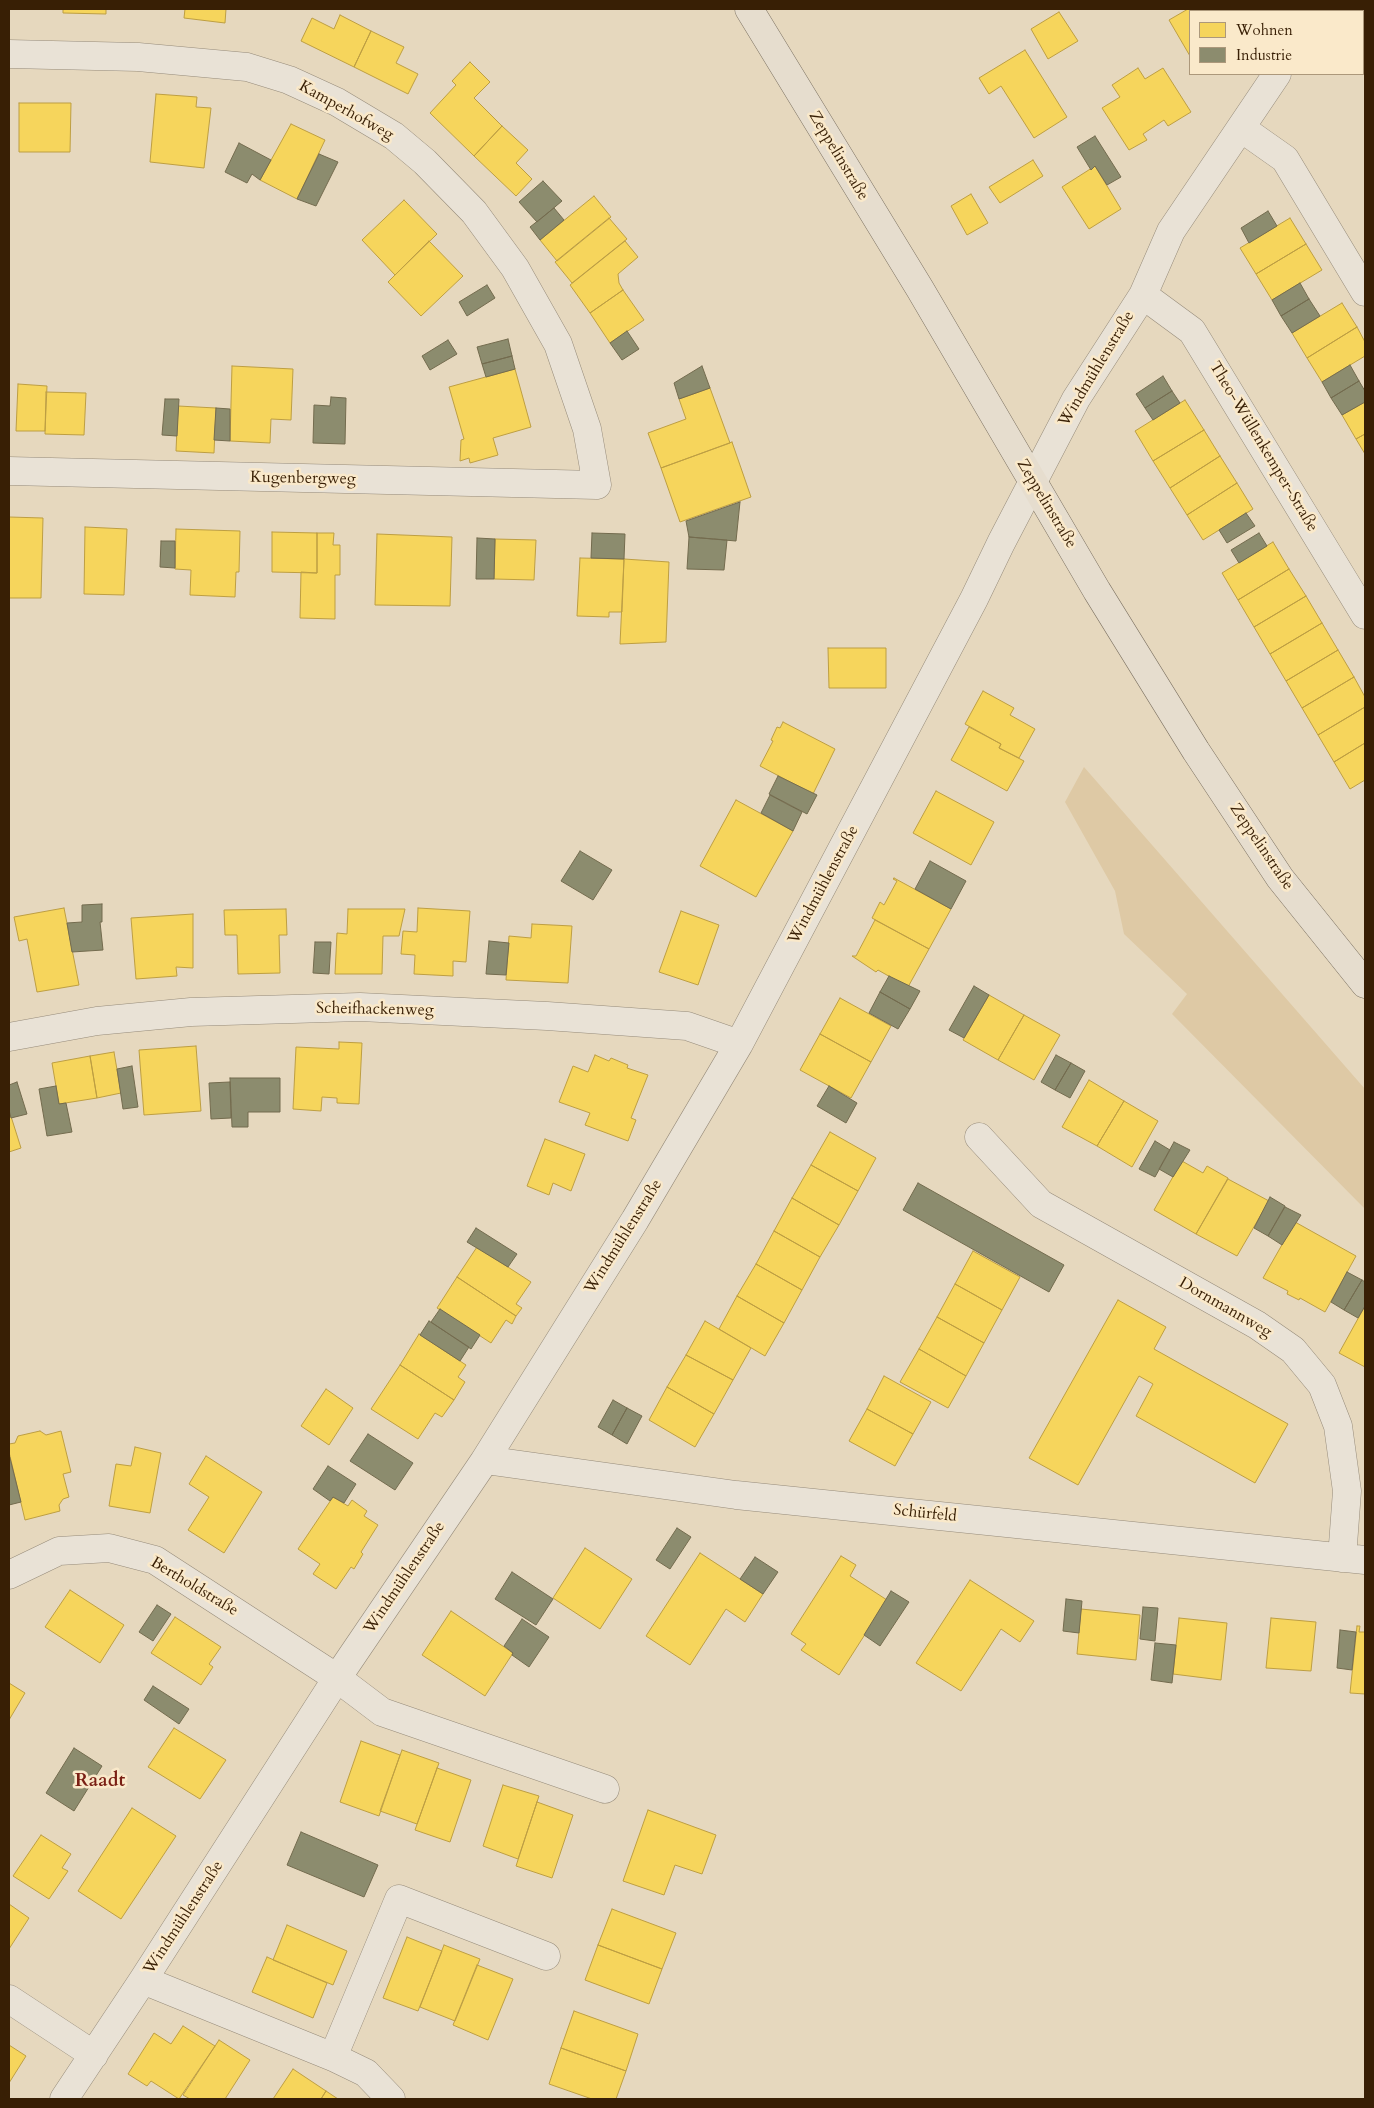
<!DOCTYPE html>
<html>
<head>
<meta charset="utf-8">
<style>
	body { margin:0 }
	#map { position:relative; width:1374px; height:2108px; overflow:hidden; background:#e6d8be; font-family:Cardo,serif }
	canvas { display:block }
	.frame { position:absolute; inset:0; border:10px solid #381f05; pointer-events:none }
	.legend { position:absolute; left:1189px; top:10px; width:175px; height:65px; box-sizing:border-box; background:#fae9ca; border:1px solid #ac987b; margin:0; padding:6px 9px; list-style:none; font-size:15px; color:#381f05 }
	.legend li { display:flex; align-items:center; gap:10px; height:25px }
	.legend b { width:25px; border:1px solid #ac987b }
</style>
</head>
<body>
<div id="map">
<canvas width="1374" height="2108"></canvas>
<div class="frame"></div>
<ul class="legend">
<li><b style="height:14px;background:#f6d55c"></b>Wohnen</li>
<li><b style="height:14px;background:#8c8c6e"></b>Industrie</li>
</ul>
</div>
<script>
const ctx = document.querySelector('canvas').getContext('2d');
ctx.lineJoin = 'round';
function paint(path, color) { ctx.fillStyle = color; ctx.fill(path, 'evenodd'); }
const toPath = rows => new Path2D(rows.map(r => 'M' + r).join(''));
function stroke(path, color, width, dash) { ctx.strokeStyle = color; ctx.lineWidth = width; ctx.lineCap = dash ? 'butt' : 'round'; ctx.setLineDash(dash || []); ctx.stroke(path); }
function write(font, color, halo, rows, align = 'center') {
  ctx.font = font + ' Cardo,serif'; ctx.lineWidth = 5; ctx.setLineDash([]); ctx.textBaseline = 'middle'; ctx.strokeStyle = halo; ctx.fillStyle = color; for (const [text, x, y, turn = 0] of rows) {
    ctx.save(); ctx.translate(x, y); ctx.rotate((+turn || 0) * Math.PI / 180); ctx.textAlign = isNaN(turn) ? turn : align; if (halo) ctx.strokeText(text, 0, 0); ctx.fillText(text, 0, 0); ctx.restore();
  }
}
paint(toPath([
	[1084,767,1365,1089,1365,1209,1172,1014,1187,994,1124,934,1115,891,1065,802]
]), '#dec9a5');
const homes = toPath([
	[63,9,106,9,106,14,63,13,63,9],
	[185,9,226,9,225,23,184,18,185,9],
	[1188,9,1222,9,1223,11,1190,11,1190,56,1169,20,1188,9],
	[1059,12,1078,41,1048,59,1031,29,1059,12],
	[340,15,371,31,354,67,301,41,312,18,334,29,340,15],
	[371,31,404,47,396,63,418,74,408,94,354,67,371,31],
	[1025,50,1067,117,1034,138,1001,86,989,94,979,78,1025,50],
	[470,62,490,82,474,98,502,126,474,156,430,113,456,85,452,81,470,62],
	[1138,68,1145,79,1163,68,1191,112,1168,126,1164,120,1143,134,1147,140,1129,150,1102,108,1120,97,1112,85,1138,68],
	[156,94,197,97,196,107,211,108,204,168,150,162,156,94],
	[19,103,71,103,70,152,19,152,19,103],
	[291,124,325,140,297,199,260,180,291,124],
	[502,126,528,150,516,163,532,179,516,196,474,156,502,126],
	[1033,160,1043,176,1000,203,989,187,1033,160],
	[1095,166,1121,209,1089,229,1062,187,1095,166],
	[971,194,988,223,967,235,951,206,971,194],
	[594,196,611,217,557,261,540,240,594,196],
	[404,200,437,234,395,275,362,240,404,200],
	[609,218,627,239,572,283,555,262,609,218],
	[1290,218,1306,244,1256,274,1240,248,1290,218],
	[429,241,463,276,421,316,388,282,429,241],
	[625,241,638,257,618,274,619,283,623,290,590,313,570,285,625,241],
	[1306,244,1322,270,1272,300,1256,274,1306,244],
	[623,290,644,320,610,343,590,313,623,290],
	[1342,303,1357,327,1307,358,1292,333,1342,303],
	[1357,327,1365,342,1365,356,1322,382,1307,358,1357,327],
	[232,366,293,369,291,420,271,419,270,443,230,441,232,366],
	[515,369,531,427,493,438,498,455,470,463,469,458,460,461,461,440,464,439,449,387,515,369],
	[18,384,47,386,45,431,16,431,18,384],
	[710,388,730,443,661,468,648,433,686,419,679,399,710,388],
	[46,392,86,393,84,435,45,434,46,392],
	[1185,400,1204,430,1153,461,1135,431,1185,400],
	[1365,402,1365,434,1356,439,1342,415,1365,402],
	[178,406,216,408,214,453,176,451,178,406],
	[1204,430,1220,456,1170,488,1153,461,1204,430],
	[1365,434,1365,454,1356,439,1365,434],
	[732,442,751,497,680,522,661,468,732,442],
	[1220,456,1237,483,1187,515,1170,488,1220,456],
	[1237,483,1253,509,1203,540,1187,515,1237,483],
	[9,517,43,518,41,598,9,598,9,517],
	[85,527,127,529,124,595,84,594,85,527],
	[176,529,240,531,239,572,236,572,235,597,190,595,191,570,175,569,176,529],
	[272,532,317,533,317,573,272,572,272,532],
	[317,533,334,533,333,545,340,545,340,575,335,575,335,619,300,618,301,572,317,573,317,533],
	[377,534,452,537,450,606,375,605,377,534],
	[495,539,536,540,534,580,494,579,495,539],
	[1273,542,1289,569,1238,600,1222,573,1273,542],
	[580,558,624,559,622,612,609,612,609,617,577,616,580,558],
	[624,559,669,562,666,642,620,644,624,559],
	[1289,569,1306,596,1254,627,1238,600,1289,569],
	[1306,596,1322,623,1270,654,1254,627,1306,596],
	[1322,623,1338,650,1286,681,1270,654,1322,623],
	[828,648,886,648,886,688,829,688,828,648],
	[1338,650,1354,677,1302,708,1286,681,1338,650],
	[1354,677,1365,697,1365,707,1318,735,1302,708,1354,677],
	[983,691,1014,708,1010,715,1035,729,1019,758,999,748,1001,744,965,724,983,691],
	[1365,707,1365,743,1334,762,1318,735,1365,707],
	[783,722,835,749,813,794,760,766,773,741,771,740,777,727,780,728,783,722],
	[969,727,1001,744,999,748,1024,761,1007,791,951,760,969,727],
	[1365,743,1365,780,1350,789,1334,762,1365,743],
	[936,791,994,822,971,865,913,833,936,791],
	[736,800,793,831,756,897,700,866,736,800],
	[894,878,951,909,929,949,872,918,880,902,884,905,897,881,893,879,894,878],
	[64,908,79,985,37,992,27,939,19,941,14,917,64,908],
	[418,908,470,911,466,962,453,961,453,976,414,974,415,955,401,954,403,931,417,932,418,908],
	[286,909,287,935,279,935,280,973,238,974,237,935,225,935,224,910,286,909],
	[348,909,405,909,399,936,383,936,382,974,335,974,337,933,347,934,348,909],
	[681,911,719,925,698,985,659,972,681,911],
	[193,914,193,968,176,967,177,976,136,979,131,918,193,914],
	[875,920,929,949,908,987,878,970,876,972,852,956,856,956,875,920],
	[532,924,572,926,568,983,506,980,509,936,531,938,532,924],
	[989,995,1024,1015,998,1060,963,1040,989,995],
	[840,998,891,1026,871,1062,820,1034,840,998],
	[1024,1015,1060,1035,1034,1080,998,1060,1024,1015],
	[820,1034,871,1062,851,1098,800,1070,820,1034],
	[339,1042,362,1043,359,1104,337,1103,337,1098,322,1097,321,1111,293,1109,296,1047,339,1049,339,1042],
	[196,1046,201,1111,144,1115,139,1050,196,1046],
	[114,1052,121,1093,97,1098,90,1056,114,1052],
	[595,1055,609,1061,611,1058,628,1065,627,1068,648,1075,631,1118,636,1120,628,1141,585,1125,590,1113,559,1102,573,1066,588,1072,595,1055],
	[90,1056,97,1098,59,1104,52,1063,90,1056],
	[1089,1080,1124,1101,1097,1146,1062,1127,1089,1080],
	[1124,1101,1158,1121,1132,1167,1097,1146,1124,1101],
	[9,1110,21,1148,9,1152,9,1110],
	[830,1132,876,1158,858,1191,811,1165,830,1132],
	[545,1139,585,1154,571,1191,553,1183,549,1195,527,1186,545,1139],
	[1182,1161,1203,1173,1207,1166,1228,1178,1196,1234,1154,1210,1182,1161],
	[811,1165,858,1191,839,1225,792,1198,811,1165],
	[1228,1179,1269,1201,1237,1256,1196,1234,1228,1179],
	[792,1198,839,1225,820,1257,774,1231,792,1198],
	[1295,1222,1356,1256,1325,1312,1300,1298,1299,1300,1287,1294,1288,1291,1263,1278,1295,1222],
	[774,1231,820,1257,802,1290,756,1264,774,1231],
	[477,1247,531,1282,516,1304,522,1308,516,1316,457,1277,477,1247],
	[973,1251,1020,1277,1002,1310,955,1284,973,1251],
	[756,1264,802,1290,784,1323,737,1296,756,1264],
	[457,1277,516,1316,512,1324,506,1320,491,1343,437,1308,457,1277],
	[955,1284,1002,1310,984,1343,937,1317,955,1284],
	[737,1296,784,1323,765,1356,719,1329,737,1296],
	[1118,1300,1166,1327,1154,1349,1288,1424,1255,1483,1136,1416,1153,1384,1139,1376,1078,1485,1029,1458,1118,1300],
	[1365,1306,1365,1367,1339,1353,1365,1306],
	[937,1317,984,1343,966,1376,919,1349,937,1317],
	[705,1321,751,1348,733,1380,686,1355,705,1321],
	[419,1334,466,1365,458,1377,465,1382,454,1400,400,1365,419,1334],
	[919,1349,966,1376,948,1408,900,1382,919,1349],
	[686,1355,733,1380,714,1414,667,1387,686,1355],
	[400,1365,454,1400,442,1417,435,1413,418,1439,371,1409,400,1365],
	[884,1376,931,1402,913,1434,867,1409,884,1376],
	[667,1387,714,1414,695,1447,649,1420,667,1387],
	[326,1389,353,1408,329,1445,301,1426,326,1389],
	[867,1409,913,1434,895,1466,849,1441,867,1409],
	[40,1431,46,1435,61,1431,71,1472,63,1474,69,1497,63,1499,59,1505,60,1511,25,1520,9,1452,9,1444,15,1443,18,1436,40,1431],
	[135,1447,161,1453,150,1513,109,1506,116,1464,131,1466,135,1447],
	[206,1456,262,1492,224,1553,188,1530,209,1497,189,1484,206,1456],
	[333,1497,348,1506,352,1500,367,1511,364,1516,378,1525,361,1552,363,1554,354,1569,351,1567,336,1589,313,1574,320,1564,298,1549,333,1497],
	[585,1548,632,1579,600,1629,553,1598,585,1548],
	[700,1553,763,1594,745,1622,726,1609,690,1665,646,1636,700,1553],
	[841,1556,856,1565,850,1576,887,1600,839,1675,801,1650,806,1644,791,1634,841,1556],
	[970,1580,1034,1621,1020,1642,1001,1629,961,1691,916,1663,970,1580],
	[70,1590,124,1625,100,1663,45,1627,70,1590],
	[1081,1609,1140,1615,1136,1660,1077,1654,1081,1609],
	[451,1611,513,1653,485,1696,422,1655,451,1611],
	[175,1617,221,1647,209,1664,213,1667,201,1685,151,1653,175,1617],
	[1179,1618,1227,1623,1221,1680,1173,1674,1179,1618],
	[1271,1618,1316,1622,1311,1671,1266,1668,1271,1618],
	[1357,1626,1360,1626,1359,1632,1365,1632,1365,1694,1350,1693,1357,1626],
	[9,1683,25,1693,9,1720,9,1683],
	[174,1728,226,1760,200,1799,148,1767,174,1728],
	[361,1741,400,1755,379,1816,340,1802,361,1741],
	[402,1750,439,1763,417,1824,380,1811,402,1750],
	[437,1768,471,1780,450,1842,415,1830,437,1768],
	[503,1785,539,1796,518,1859,483,1846,503,1785],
	[537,1802,573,1815,552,1878,516,1866,537,1802],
	[132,1808,176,1836,121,1919,78,1891,132,1808],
	[648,1810,716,1835,702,1874,675,1865,664,1895,623,1881,648,1810],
	[41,1835,71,1854,62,1868,68,1871,49,1899,13,1876,41,1835],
	[9,1904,29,1918,9,1949,9,1904],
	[612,1909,676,1933,662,1969,598,1945,612,1909],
	[287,1925,347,1951,333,1985,273,1960,287,1925],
	[407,1937,442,1951,418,2011,383,1998,407,1937],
	[444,1945,480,1959,455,2021,420,2007,444,1945],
	[598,1945,662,1969,649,2004,585,1980,598,1945],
	[267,1957,327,1983,313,2018,252,1992,267,1957],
	[477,1965,513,1979,488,2040,453,2025,477,1965],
	[574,2011,638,2034,626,2071,561,2048,574,2011],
	[183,2026,215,2046,179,2099,151,2081,147,2086,128,2074,154,2033,171,2044,183,2026],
	[219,2040,250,2060,225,2099,190,2099,183,2095,219,2040],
	[9,2045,26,2056,9,2083,9,2045],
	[561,2048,626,2071,616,2099,592,2099,549,2084,561,2048],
	[293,2069,326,2091,321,2099,273,2099,293,2069],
	[326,2091,338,2099,321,2099,326,2091]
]);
paint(homes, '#f6d55c');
stroke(homes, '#bd9e42', 1);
const industry = toPath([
	[1095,136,1121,177,1107,185,1095,166,1091,170,1077,147,1095,136],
	[239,143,271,160,260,180,252,174,247,183,225,172,239,143],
	[319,154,338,162,316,206,297,199,319,154],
	[543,181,562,201,537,222,519,202,543,181],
	[554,208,564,220,540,240,530,227,554,208],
	[1268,211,1277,226,1249,243,1241,228,1268,211],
	[1300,283,1309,299,1281,316,1272,300,1300,283],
	[487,285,495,298,467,316,459,302,487,285],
	[1309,299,1320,316,1292,333,1281,316,1309,299],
	[627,331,639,349,622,360,610,343,627,331],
	[508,339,512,356,482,364,477,347,508,339],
	[448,340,457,354,430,370,422,356,448,340],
	[512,356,515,369,486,377,482,364,512,356],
	[1350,365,1359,381,1331,398,1322,382,1350,365],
	[702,366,710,388,679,399,674,383,702,366],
	[1163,376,1172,391,1145,408,1136,394,1163,376],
	[1359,381,1365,391,1365,402,1342,415,1331,398,1359,381],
	[1172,391,1180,403,1153,420,1145,408,1172,391],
	[331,397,346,398,345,444,313,443,314,405,330,406,331,397],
	[165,399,179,399,177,436,162,435,165,399],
	[216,408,230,409,230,441,214,440,216,408],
	[740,502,736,541,689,537,686,521,740,502],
	[1246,513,1255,526,1227,543,1219,530,1246,513],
	[592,533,625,534,624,559,591,558,592,533],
	[1259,533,1267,546,1239,563,1231,550,1259,533],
	[689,537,727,540,724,570,687,569,689,537],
	[477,538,495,539,494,579,476,579,477,538],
	[161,541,175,541,175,568,160,567,161,541],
	[778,776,817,795,807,814,769,794,778,776],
	[770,795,802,812,793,831,761,813,770,795],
	[580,851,612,870,593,900,561,881,580,851],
	[930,861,966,881,951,909,915,889,930,861],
	[102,904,102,922,100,922,103,950,72,952,67,923,82,922,82,905,102,904],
	[489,941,509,943,506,975,486,974,489,941],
	[315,942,331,942,329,974,313,973,315,942],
	[889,976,920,991,910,1009,880,992,889,976],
	[974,986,989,995,964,1038,949,1030,974,986],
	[880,992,910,1009,898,1029,869,1013,880,992],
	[1056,1055,1071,1063,1055,1090,1041,1082,1056,1055],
	[1071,1063,1085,1071,1070,1098,1055,1090,1071,1063],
	[132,1066,138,1107,123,1109,117,1069,132,1066],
	[230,1078,280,1078,280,1112,248,1112,248,1127,232,1127,230,1078],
	[17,1082,27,1114,11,1118,9,1110,9,1085,17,1082],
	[230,1082,231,1118,211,1119,209,1083,230,1082],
	[56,1086,59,1104,66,1103,72,1132,47,1136,39,1089,56,1086],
	[829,1086,857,1103,846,1123,817,1106,829,1086],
	[1155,1141,1170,1150,1155,1177,1139,1169,1155,1141],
	[1174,1142,1190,1150,1173,1177,1159,1169,1174,1142],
	[918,1183,1064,1265,1049,1292,903,1210,918,1183],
	[1270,1197,1285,1206,1268,1236,1254,1228,1270,1197],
	[1285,1207,1301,1215,1282,1245,1268,1236,1285,1207],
	[476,1228,517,1254,508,1267,467,1242,476,1228],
	[1347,1272,1362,1280,1344,1310,1331,1302,1347,1272],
	[1362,1280,1365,1282,1365,1306,1358,1318,1344,1310,1362,1280],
	[440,1309,480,1335,471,1349,431,1322,440,1309],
	[429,1321,469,1347,460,1361,420,1335,429,1321],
	[613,1400,627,1408,612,1435,598,1427,613,1400],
	[627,1408,642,1416,627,1444,612,1435,627,1408],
	[368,1434,413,1463,395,1490,350,1461,368,1434],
	[10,1458,21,1502,9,1505,9,1459,10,1458],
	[328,1466,356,1484,344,1503,333,1497,330,1501,313,1489,328,1466],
	[677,1528,691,1537,670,1569,656,1560,677,1528],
	[755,1557,778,1572,763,1594,740,1579,755,1557],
	[512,1572,553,1599,536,1625,495,1599,512,1572],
	[891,1591,909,1602,880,1646,864,1635,891,1591],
	[1066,1599,1082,1601,1079,1633,1063,1631,1066,1599],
	[157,1605,171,1614,153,1641,139,1632,157,1605],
	[1143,1607,1158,1608,1155,1641,1140,1639,1143,1607],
	[522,1619,549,1637,529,1667,512,1655,513,1653,504,1646,522,1619],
	[1340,1630,1356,1632,1352,1670,1337,1668,1340,1630],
	[1155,1643,1176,1645,1172,1683,1151,1680,1155,1643],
	[153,1686,189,1709,179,1724,144,1700,153,1686],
	[74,1748,102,1766,74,1811,46,1793,74,1748],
	[301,1832,378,1865,364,1897,287,1865,301,1832]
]);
paint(industry, '#8c8c6e');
stroke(industry, '#736b4e', 1);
const minor = toPath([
	[1318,11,1319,9],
	[9,54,138,57,247,67,289,80,337,102,394,136,425,162,474,212,515,268,558,344,587,429,597,485,9,471],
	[1241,128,1285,159,1365,292],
	[1143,295,1192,331,1365,615],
	[9,1037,97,1021,191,1012,360,1007,547,1016,687,1026,739,1044],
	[979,1137,1041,1204,1257,1325,1293,1350,1322,1385,1338,1426,1347,1491,1342,1558],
	[485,1460,736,1495,1365,1560],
	[9,1575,59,1551,109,1548,155,1560,337,1678,382,1712,605,1789],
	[143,1980,333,2057,366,2073,391,2099],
	[9,1999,94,2055],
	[333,2057,399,1899,546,1956],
	[64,2099,143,1980,337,1678,485,1460,635,1220,739,1044,974,599,1001,543,1076,399,1143,295,1171,231,1277,74]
]);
const major = toPath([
	[749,9,920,289,1097,591,1196,751,1280,878,1365,984]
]);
stroke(minor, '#968b7a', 29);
stroke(major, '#7d7262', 29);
stroke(minor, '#e9e2d6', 28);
stroke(major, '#e6ddce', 28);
write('16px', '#381f05', '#fae9ca', [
	["Kamperhofweg",346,111,29],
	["Zeppelinstraße",838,156,59],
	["Windmühlenstraße",1097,369,-59],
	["Theo-Wüllenkemper-Straße",1263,447,59],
	["Kugenbergweg",303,479,1],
	["Zeppelinstraße",1046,504,59],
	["Zeppelinstraße",1261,847,56],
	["Windmühlenstraße",824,885,-62],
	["Scheifhackenweg",375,1010,1],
	["Windmühlenstraße",624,1237,-58],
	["Dornmannweg",1225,1308,30],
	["Schürfeld",925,1514,6],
	["Windmühlenstraße",405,1578,-56],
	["Bertholdstraße",194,1587,31],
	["Windmühlenstraße",184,1918,-57]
]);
write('bold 19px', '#7a1f14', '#fae9ca', [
	["Raadt",100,1782]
]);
</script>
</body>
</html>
